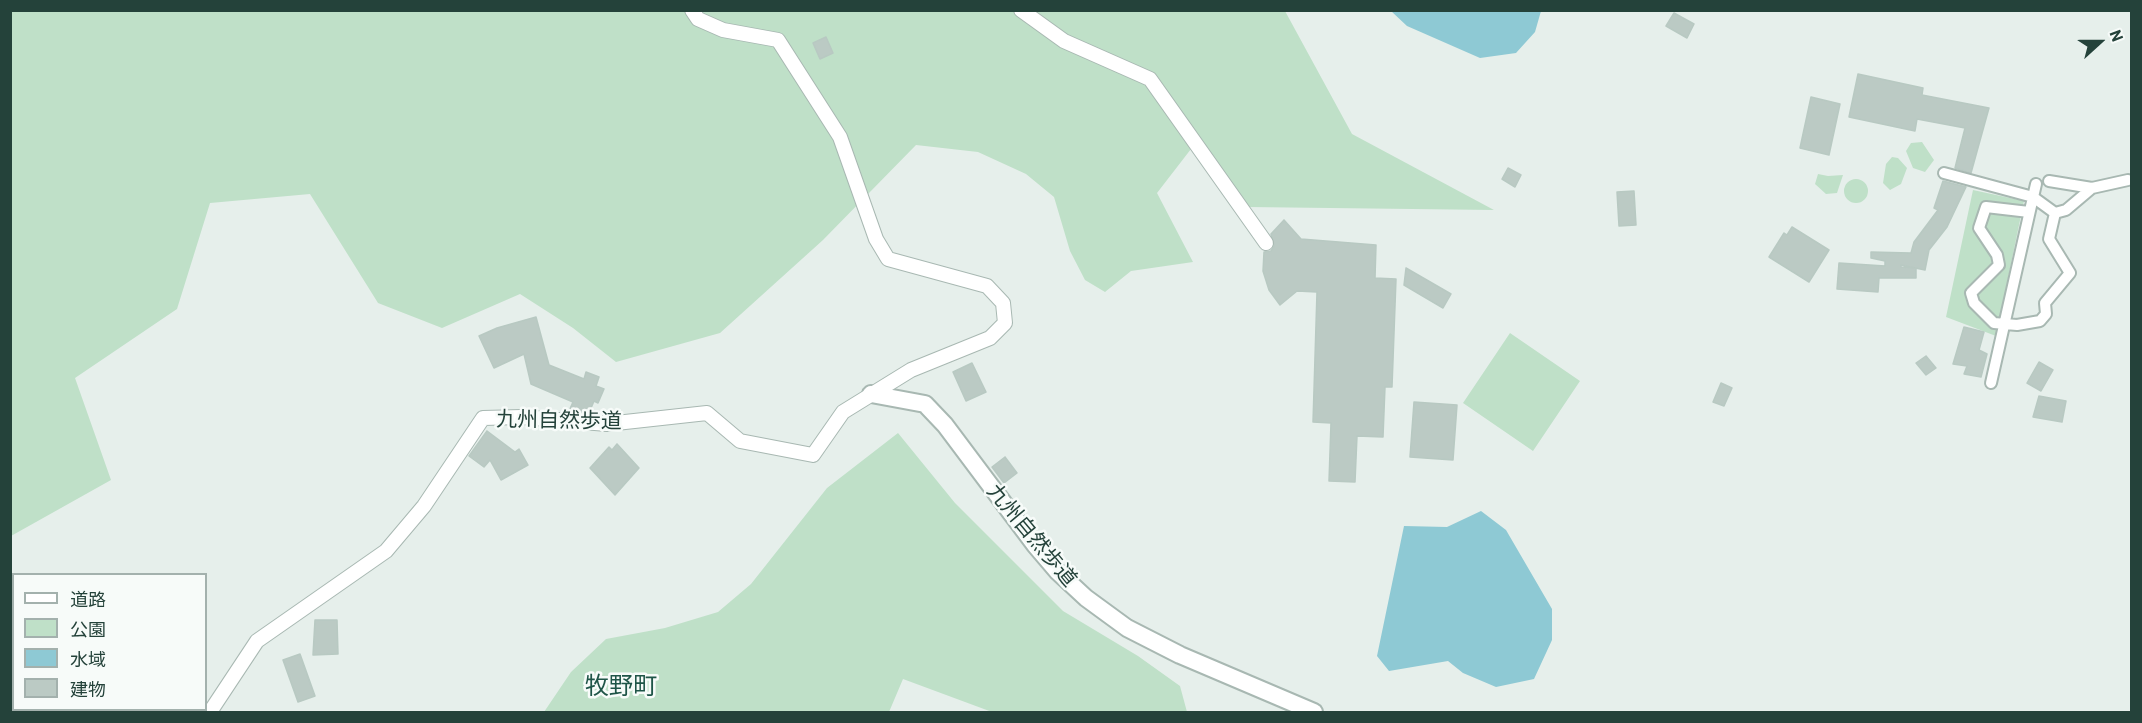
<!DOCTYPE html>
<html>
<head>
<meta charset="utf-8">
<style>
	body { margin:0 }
	#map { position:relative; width:2142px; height:723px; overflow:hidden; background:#e6efeb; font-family:Barlow,"Noto Sans JP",sans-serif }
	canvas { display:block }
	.frame { position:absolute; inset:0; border:12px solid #24423a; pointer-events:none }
	.legend { position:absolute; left:12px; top:573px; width:195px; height:138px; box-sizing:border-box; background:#f7fbf9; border:2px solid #a3b1ad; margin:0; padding:8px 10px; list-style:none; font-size:18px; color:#24423a }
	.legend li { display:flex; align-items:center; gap:12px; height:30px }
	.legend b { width:30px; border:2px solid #a3b1ad }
	.north { position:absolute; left:2070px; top:12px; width:60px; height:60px; -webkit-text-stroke:4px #f7fbf9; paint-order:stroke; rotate:69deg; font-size:16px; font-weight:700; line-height:24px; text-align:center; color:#24423a }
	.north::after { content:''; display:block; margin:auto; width:21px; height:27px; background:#24423a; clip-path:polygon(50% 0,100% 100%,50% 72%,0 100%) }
</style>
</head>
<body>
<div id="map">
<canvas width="2142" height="723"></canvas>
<div class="frame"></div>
<ul class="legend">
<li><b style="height:8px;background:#fff"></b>道路</li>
<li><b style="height:16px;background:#bfe0c8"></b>公園</li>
<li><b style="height:16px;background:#8ec9d4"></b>水域</li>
<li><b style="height:16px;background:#bbcac4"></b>建物</li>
</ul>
<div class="north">N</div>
</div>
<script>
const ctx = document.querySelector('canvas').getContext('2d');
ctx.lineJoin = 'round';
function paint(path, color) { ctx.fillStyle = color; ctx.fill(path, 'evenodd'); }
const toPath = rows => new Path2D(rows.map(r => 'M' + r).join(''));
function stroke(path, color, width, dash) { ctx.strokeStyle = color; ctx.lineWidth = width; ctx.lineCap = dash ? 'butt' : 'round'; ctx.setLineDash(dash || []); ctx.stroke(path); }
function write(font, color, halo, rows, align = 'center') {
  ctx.font = font + ' Barlow,"Noto Sans JP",sans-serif'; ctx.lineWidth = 5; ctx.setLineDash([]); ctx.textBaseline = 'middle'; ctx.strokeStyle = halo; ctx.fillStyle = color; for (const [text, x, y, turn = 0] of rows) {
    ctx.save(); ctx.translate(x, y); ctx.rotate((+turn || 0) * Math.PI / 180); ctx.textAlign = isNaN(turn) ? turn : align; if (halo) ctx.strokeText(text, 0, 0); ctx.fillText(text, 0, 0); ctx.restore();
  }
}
paint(toPath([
	[11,11,1285,11,1352,134,1494,210,1248,207,1191,149,1157,193,1193,262,1131,271,1105,292,1085,280,1070,251,1054,197,1026,174,978,152,916,145,823,240,720,333,616,362,573,328,520,294,442,328,378,303,310,194,210,203,177,309,75,378,111,480,11,536],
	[1922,142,1934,160,1925,172,1913,168,1906,151,1911,143],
	[1892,157,1898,158,1907,168,1901,184,1890,190,1883,183,1886,164],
	[1818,174,1828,176,1843,175,1837,193,1826,194,1815,184],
	'1844 191a12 12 0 1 1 24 0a12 12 0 1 1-24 0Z',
	[1973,190,2024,201,1996,336,1946,317],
	[1510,333,1580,381,1533,451,1463,403],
	[898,433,955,503,1063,611,1138,656,1180,686,1187,712,992,712,903,679,889,712,544,712,571,672,606,639,665,628,718,612,751,584,827,488]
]), '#bfe0c8');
paint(toPath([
	[1391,11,1541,11,1535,32,1516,53,1480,58,1407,26],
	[1481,511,1506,530,1552,609,1552,640,1534,679,1496,687,1463,673,1448,661,1389,671,1377,656,1404,526,1447,527]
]), '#8ec9d4');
const building = toPath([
	[1674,13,1694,24,1687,38,1666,26,1674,13],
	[826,37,833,53,820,59,813,43,826,37],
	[1858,74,1923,88,1922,95,1989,108,1971,173,1955,168,1965,128,1917,119,1915,131,1849,117,1858,74],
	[1811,97,1840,104,1829,155,1800,148,1811,97],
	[1508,168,1521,175,1515,187,1502,179,1508,168],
	[1943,181,1966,187,1947,227,1929,250,1925,270,1901,265,1901,267,1916,268,1916,278,1879,278,1878,292,1837,289,1839,263,1885,266,1885,261,1871,258,1871,252,1911,253,1914,242,1938,210,1934,208,1943,181],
	[1634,191,1636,225,1619,226,1617,192,1634,191],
	[1284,220,1301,239,1376,245,1375,278,1396,279,1392,387,1385,387,1383,437,1357,436,1355,482,1329,481,1331,423,1313,422,1317,292,1297,291,1280,305,1269,290,1263,271,1264,252,1271,251,1274,246,1271,234,1284,220],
	[1792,227,1829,250,1809,282,1769,257,1784,233,1787,235,1792,227],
	[1406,268,1451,294,1443,308,1404,285,1406,268],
	[536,317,549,365,584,379,586,372,599,377,596,386,604,389,598,403,594,401,589,413,569,411,573,402,531,384,524,354,494,368,479,336,497,328,536,317],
	[1964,327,1984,332,1979,350,1987,354,1981,377,1964,374,1967,366,1953,364,1964,327],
	[1926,356,1936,368,1926,375,1916,363,1926,356],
	[2039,362,2053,370,2041,391,2027,383,2039,362],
	[972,363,986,392,966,401,953,372,972,363],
	[1721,383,1732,388,1724,406,1713,402,1721,383],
	[2039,396,2066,401,2062,422,2033,417,2039,396],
	[1414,402,1457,405,1453,460,1410,457,1414,402],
	[487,431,515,452,519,449,528,465,501,480,490,460,484,467,469,456,487,431],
	[617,444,639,468,615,495,590,468,609,447,612,450,617,444],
	[1005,457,1017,473,1004,483,992,467,1005,457],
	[315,620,337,620,338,654,313,655,315,620],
	[300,654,315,696,298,702,283,660,300,654]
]);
paint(building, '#bbcac4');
stroke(building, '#b8c9c2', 1.5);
const pedestrian = toPath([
	[1944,173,2033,197,2055,213,2049,239,2070,273,2045,303,2046,314,2040,321,2017,325,1994,323,1974,303,1971,293,1999,265,1997,255,1979,228,1986,207,2029,212],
	[2049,181,2092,188,2128,180],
	[2055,213,2066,210,2092,188],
	[1991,383,2036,184]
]);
const minor = toPath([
	[1021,10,1064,41,1150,79,1266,243],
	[210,712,257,641,386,551,424,506,483,418,522,417,607,424,707,413,740,441,813,455,843,412,911,370,990,338,1005,323,1003,303,987,286,888,259,876,239,840,137,778,40,723,30,698,19,692,10]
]);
const tertiary = toPath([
	[871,394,925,404,945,425,1035,545,1058,572,1086,598,1127,628,1180,655,1314,712]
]);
stroke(pedestrian, '#a8b8b2', 14);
stroke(minor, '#a8b8b2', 16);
stroke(tertiary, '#a8b8b2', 20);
stroke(pedestrian, '#fff', 10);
stroke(minor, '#fff', 14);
stroke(tertiary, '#fff', 16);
write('21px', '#24423a', '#f7fbf9', [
	["九州自然歩道",559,420,1],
	["九州自然歩道",1032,535,50]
]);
write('24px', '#1f5548', '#f7fbf9', [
	["牧野町",621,686]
]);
</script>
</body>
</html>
